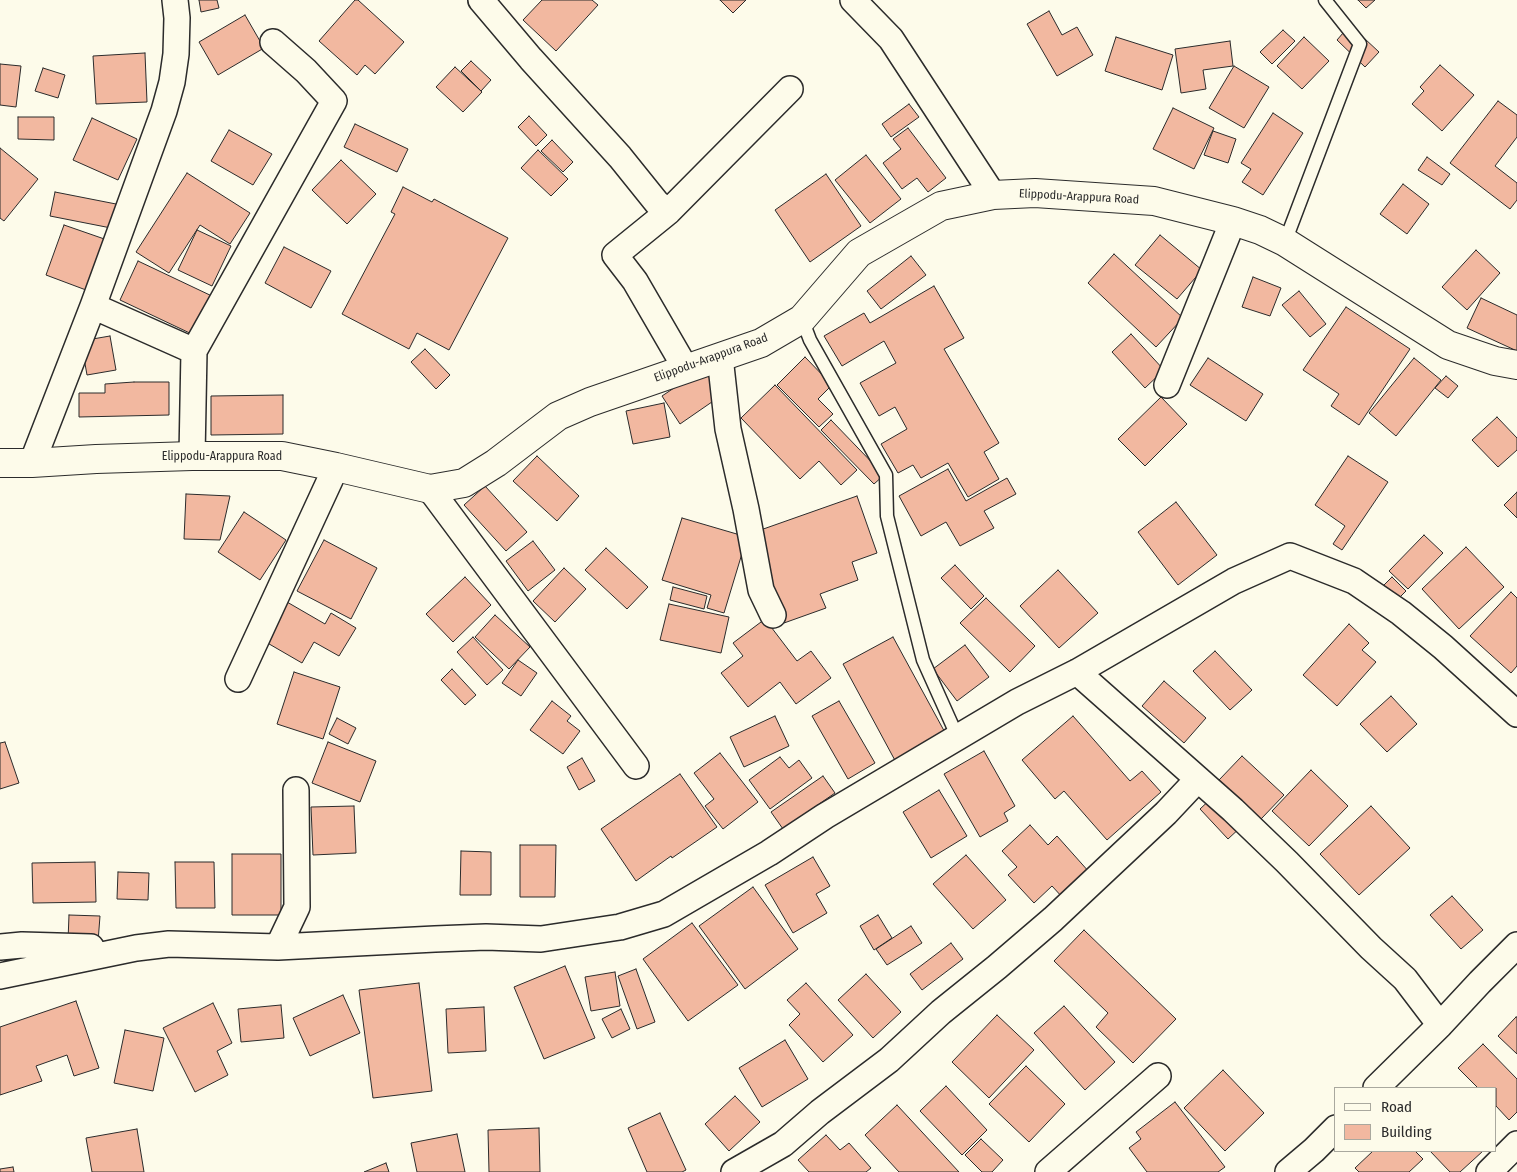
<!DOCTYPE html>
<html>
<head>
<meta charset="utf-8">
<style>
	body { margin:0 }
	#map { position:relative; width:1517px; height:1172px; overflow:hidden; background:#fdfbea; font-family:"Fira Sans Condensed",sans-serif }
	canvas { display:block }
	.legend { position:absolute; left:1334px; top:1087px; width:162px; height:65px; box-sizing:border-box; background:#fdfbea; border:1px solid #a9a89e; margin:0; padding:6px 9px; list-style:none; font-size:15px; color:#2b2b2b }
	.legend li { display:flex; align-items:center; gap:10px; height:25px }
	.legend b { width:25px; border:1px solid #a9a89e }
</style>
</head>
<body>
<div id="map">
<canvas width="1517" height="1172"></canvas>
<ul class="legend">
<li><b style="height:6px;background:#fdfbea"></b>Road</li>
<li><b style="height:14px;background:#f2b8a0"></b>Building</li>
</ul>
</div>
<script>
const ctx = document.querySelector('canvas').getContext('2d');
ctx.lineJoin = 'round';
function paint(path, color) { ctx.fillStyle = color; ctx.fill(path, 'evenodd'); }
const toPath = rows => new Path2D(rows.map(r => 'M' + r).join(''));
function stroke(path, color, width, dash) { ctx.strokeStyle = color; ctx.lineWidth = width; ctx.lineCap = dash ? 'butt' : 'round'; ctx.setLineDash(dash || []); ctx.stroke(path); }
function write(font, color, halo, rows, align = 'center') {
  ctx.font = font + ' "Fira Sans Condensed",sans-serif'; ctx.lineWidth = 4; ctx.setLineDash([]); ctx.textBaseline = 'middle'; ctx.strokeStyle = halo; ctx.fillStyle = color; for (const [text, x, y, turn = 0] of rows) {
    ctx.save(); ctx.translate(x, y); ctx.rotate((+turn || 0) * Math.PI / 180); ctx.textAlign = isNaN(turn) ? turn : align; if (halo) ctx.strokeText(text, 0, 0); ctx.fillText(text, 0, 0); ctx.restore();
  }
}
const building = toPath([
	[199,0,217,0,219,8,201,12,199,0],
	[355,0,358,0,404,42,375,74,365,65,357,75,319,41,355,0],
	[542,0,592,0,598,5,556,51,523,20,542,0],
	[720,0,746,0,733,13,720,0],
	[1358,0,1375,0,1366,8,1358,0],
	[1049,11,1062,35,1077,27,1093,55,1057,76,1027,24,1049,11],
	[245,15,264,48,218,75,199,42,245,15],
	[1350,25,1379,52,1365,67,1337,40,1350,25],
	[1283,30,1295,41,1272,64,1260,52,1283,30],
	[1116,37,1173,55,1162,90,1105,71,1116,37],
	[1304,37,1329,61,1302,89,1277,66,1304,37],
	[1230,41,1233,66,1203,70,1206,89,1181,93,1175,49,1230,41],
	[145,53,147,102,96,104,93,56,145,53],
	[471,61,491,80,481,91,461,71,471,61],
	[0,64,21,66,16,107,0,105,0,64],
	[1440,65,1474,95,1442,131,1412,104,1424,91,1420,87,1440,65],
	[1234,66,1269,87,1244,128,1209,108,1234,66],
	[455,67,482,92,463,112,436,87,455,67],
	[43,68,65,75,58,98,35,91,43,68],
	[1498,101,1517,115,1517,137,1495,166,1517,183,1517,200,1510,209,1450,163,1498,101],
	[909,104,919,117,891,137,882,124,909,104],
	[1173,108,1214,128,1194,169,1153,149,1173,108],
	[1273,113,1303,133,1263,195,1242,182,1251,169,1241,163,1273,113],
	[529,116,547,135,536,146,518,127,529,116],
	[18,117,54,117,54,140,18,139,18,117],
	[92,118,137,139,118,180,73,160,92,118],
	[355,124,408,149,397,172,344,147,355,124],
	[908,128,946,178,928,192,917,178,902,189,883,163,901,149,893,139,908,128],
	[229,130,272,154,253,185,211,161,229,130],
	[1213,131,1236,139,1228,163,1204,155,1213,131],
	[552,140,573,162,563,172,541,151,552,140],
	[0,148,38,179,4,221,0,218,0,148],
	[538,150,568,179,551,196,521,168,538,150],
	[866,155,901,199,870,223,835,180,866,155],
	[1427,157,1450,174,1442,185,1418,170,1427,157],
	[341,160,376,194,347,224,312,190,341,160],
	[187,173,250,213,230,244,200,225,169,273,136,252,187,173],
	[826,174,861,226,810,262,775,210,826,174],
	[1403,184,1429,204,1407,234,1380,214,1403,184],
	[403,187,432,202,434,199,508,238,449,350,417,333,409,349,342,314,395,214,391,212,403,187],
	[55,192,116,204,111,228,50,216,55,192],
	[64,225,113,242,94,293,46,275,64,225],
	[197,230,231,246,212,286,178,270,197,230],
	[1160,235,1202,270,1177,299,1135,265,1160,235],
	[284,247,331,271,311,308,265,283,284,247],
	[1476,250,1500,273,1467,310,1442,287,1476,250],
	[1114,254,1183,318,1156,347,1088,283,1114,254],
	[911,256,926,275,881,309,867,291,911,256],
	[138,261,214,297,196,336,120,300,138,261],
	[1253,277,1281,288,1270,316,1242,307,1253,277],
	[934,286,964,338,944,349,999,443,984,452,999,479,968,497,948,463,921,478,913,465,898,473,881,444,907,429,895,407,879,416,860,383,896,363,884,341,842,366,824,336,864,313,870,323,934,286],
	[1299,291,1326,324,1310,337,1282,305,1299,291],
	[1481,298,1517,315,1517,351,1467,328,1481,298],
	[1346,307,1410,349,1359,425,1331,406,1339,394,1303,370,1346,307],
	[1131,334,1164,370,1145,388,1112,352,1131,334],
	[110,336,116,370,87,375,81,341,110,336],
	[425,349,450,375,436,389,411,362,425,349],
	[805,357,832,385,818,399,833,414,819,427,777,385,805,357],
	[1208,358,1263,394,1246,421,1190,385,1208,358],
	[1414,358,1441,380,1396,436,1369,413,1414,358],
	[704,368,722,395,680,424,662,396,704,368],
	[1446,376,1458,386,1448,398,1435,388,1446,376],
	[134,382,169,382,169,415,79,417,79,393,105,393,105,384,134,382],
	[775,385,857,470,841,485,819,461,800,479,741,418,775,385],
	[283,395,283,434,211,435,211,396,283,395],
	[1161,397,1187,424,1145,466,1118,439,1161,397],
	[664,403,670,437,633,444,626,411,664,403],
	[1497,417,1517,438,1517,450,1498,467,1472,440,1497,417],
	[831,420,884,475,874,484,821,430,831,420],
	[537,456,579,496,557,521,513,481,537,456],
	[1348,456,1388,482,1342,550,1333,544,1345,526,1315,505,1348,456],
	[948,469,966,501,1007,478,1016,494,984,511,994,528,960,546,946,522,921,536,899,496,948,469],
	[485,486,527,532,506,551,464,505,485,486],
	[1517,492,1517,518,1504,505,1517,492],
	[186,494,230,496,220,540,184,539,186,494],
	[857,496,877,553,852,562,858,580,820,594,826,608,784,623,752,533,857,496],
	[1176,502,1217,555,1178,585,1138,532,1176,502],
	[244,512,286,540,260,580,218,552,244,512],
	[682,518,747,537,724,613,707,608,711,595,662,580,682,518],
	[1424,535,1443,553,1408,589,1389,571,1424,535],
	[324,540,377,568,351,619,297,591,324,540],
	[533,541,555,570,528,591,506,561,533,541],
	[1466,547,1504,587,1459,629,1422,589,1466,547],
	[606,548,648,587,627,609,585,570,606,548],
	[955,565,984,596,971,609,941,578,955,565],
	[564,568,586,589,555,622,533,601,564,568],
	[1058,570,1098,613,1059,648,1020,606,1058,570],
	[465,577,491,605,453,642,426,614,465,577],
	[1392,577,1406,591,1394,603,1380,589,1392,577],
	[673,587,707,596,704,609,670,600,673,587],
	[1511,592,1517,598,1517,666,1511,673,1470,636,1511,592],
	[986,598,1035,646,1010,672,960,623,986,598],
	[287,602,325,624,331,613,356,628,339,656,314,642,302,663,264,641,287,602],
	[669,604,729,617,721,653,660,640,669,604],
	[495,615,530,647,509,669,475,637,495,615],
	[765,619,797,661,811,651,831,678,796,704,780,682,748,707,721,673,743,656,733,643,765,619],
	[1349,624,1369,643,1362,650,1376,662,1337,706,1303,675,1349,624],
	[473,637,503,670,487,685,457,652,473,637],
	[893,637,948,738,898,766,843,664,893,637],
	[965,645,989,677,957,701,933,669,965,645],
	[1215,651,1252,690,1230,710,1193,671,1215,651],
	[518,660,537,673,521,696,502,683,518,660],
	[452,669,476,695,465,705,441,680,452,669],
	[294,672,340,687,323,739,277,724,294,672],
	[1164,681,1206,718,1184,743,1142,706,1164,681],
	[1391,696,1417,724,1387,752,1360,724,1391,696],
	[552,701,571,716,567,721,580,731,563,754,530,730,552,701],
	[839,701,875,763,848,779,812,716,839,701],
	[775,716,789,746,744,767,730,737,775,716],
	[1073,716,1130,781,1142,771,1161,792,1107,840,1064,791,1055,799,1022,760,1073,716],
	[337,718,356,728,348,744,329,734,337,718],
	[5,742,19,783,0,789,0,743,5,742],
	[328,742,376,761,360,802,312,783,328,742],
	[984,751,1015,806,1004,813,1008,821,980,837,944,774,984,751],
	[720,753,758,802,723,829,705,806,714,799,694,773,720,753],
	[1242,756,1284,795,1261,819,1219,780,1242,756],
	[780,757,789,768,799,760,812,778,770,809,749,780,780,757],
	[582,758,595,781,579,790,567,767,582,758],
	[1311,770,1348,806,1309,846,1272,811,1311,770],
	[680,774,717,827,672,858,671,856,636,881,601,829,680,774],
	[823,776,835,793,783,829,771,812,823,776],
	[939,790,967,836,931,858,903,812,939,790],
	[1214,796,1242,826,1228,839,1200,809,1214,796],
	[354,806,356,853,313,855,311,807,354,806],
	[1371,806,1410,848,1359,895,1320,854,1371,806],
	[1030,825,1048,845,1057,836,1090,873,1063,898,1052,886,1034,903,1008,875,1017,867,1002,851,1030,825],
	[520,845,556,845,555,897,520,897,520,845],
	[461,851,491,852,491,895,460,895,461,851],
	[232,854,281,854,281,915,232,915,232,854],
	[966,855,1006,900,973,929,933,884,966,855],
	[813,857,830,886,816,894,827,913,793,933,765,885,813,857],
	[95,862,96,902,33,903,32,863,95,862],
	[175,862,214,862,215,908,176,908,175,862],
	[118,872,149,873,148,900,117,899,118,872],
	[753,887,798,949,745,989,699,926,753,887],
	[1452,896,1483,930,1461,949,1430,915,1452,896],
	[69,915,100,916,98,942,68,941,69,915],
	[878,915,892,938,874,950,860,926,878,915],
	[692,923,738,985,688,1021,643,959,692,923],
	[911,926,922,943,887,965,876,949,911,926],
	[1084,930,1176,1019,1133,1063,1096,1027,1108,1013,1054,961,1084,930],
	[951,943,963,959,922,990,910,974,951,943],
	[565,966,595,1038,544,1059,514,987,565,966],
	[636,969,655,1022,637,1029,618,976,636,969],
	[615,972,620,1006,591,1011,585,977,615,972],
	[866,974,901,1012,873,1038,838,1000,866,974],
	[419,983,432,1091,373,1098,359,990,419,983],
	[806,983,853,1035,823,1062,789,1025,800,1014,787,1000,806,983],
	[343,995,360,1033,310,1056,293,1018,343,995],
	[76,1001,99,1068,74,1076,67,1055,36,1066,42,1081,0,1095,0,1027,76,1001],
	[213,1003,232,1043,217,1051,228,1075,195,1092,163,1028,213,1003],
	[281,1005,284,1038,241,1042,238,1009,281,1005],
	[1064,1006,1115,1062,1085,1090,1034,1033,1064,1006],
	[484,1007,486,1051,448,1053,446,1009,484,1007],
	[621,1009,630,1029,612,1038,602,1019,621,1009],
	[997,1015,1034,1050,989,1098,952,1062,997,1015],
	[1516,1017,1517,1017,1517,1054,1498,1036,1516,1017],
	[125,1030,164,1038,153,1091,114,1083,125,1030],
	[785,1040,808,1079,762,1107,739,1068,785,1040],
	[1483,1044,1517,1079,1517,1112,1509,1120,1496,1106,1496,1088,1478,1088,1458,1068,1483,1044],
	[1026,1066,1065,1104,1029,1142,989,1104,1026,1066],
	[1223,1070,1264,1113,1225,1151,1184,1108,1223,1070],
	[946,1086,987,1130,962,1155,920,1111,946,1086],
	[735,1096,760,1122,729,1151,705,1124,735,1096],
	[1175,1102,1225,1167,1218,1172,1147,1172,1129,1148,1141,1139,1136,1132,1175,1102],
	[897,1105,959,1172,899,1172,865,1135,897,1105],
	[660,1113,686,1170,682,1172,647,1172,628,1128,660,1113],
	[539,1128,540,1172,489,1172,488,1130,539,1128],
	[137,1129,144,1172,92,1172,86,1138,137,1129],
	[457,1134,465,1172,417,1172,411,1143,457,1134],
	[826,1135,840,1150,849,1143,871,1168,866,1172,809,1172,798,1160,826,1135],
	[981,1139,1003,1160,992,1172,982,1172,965,1155,981,1139],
	[1373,1151,1415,1151,1423,1159,1409,1172,1359,1172,1355,1168,1373,1151],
	[1430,1151,1483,1151,1460,1172,1450,1172,1430,1151],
	[386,1163,389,1172,364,1172,386,1163],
	[13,1167,14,1172,0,1172,0,1169,13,1167]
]);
paint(building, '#f2b8a0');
stroke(building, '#2b2b2b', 1);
const lane = toPath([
	[1285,242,1360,44,1325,0],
	[802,319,810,340,886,475,887,516,923,660,958,738]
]);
const street = toPath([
	[481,0,531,59,620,157,657,203,668,212,615,255,635,281,686,369],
	[853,0,891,39,993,195],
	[668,212,790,89],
	[93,306,194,351],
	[720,357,728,429,746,509,761,590,773,615],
	[1167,385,1233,221],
	[192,456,194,351,334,101,306,71,273,42],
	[32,463,93,306,164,111,172,82,176,54,177,18,175,0],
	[430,489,636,766],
	[1077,672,1233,810,1287,862,1371,948,1405,979,1440,1025],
	[238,679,336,467],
	[0,947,22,945,91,947],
	[278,947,297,907,296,790],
	[0,976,136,948,169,944,278,947,435,939,486,937,541,939,620,927,664,914,769,853,825,816,1017,702,1077,672,1234,581,1290,556,1354,581,1401,613,1443,647,1517,714],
	[1376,1088,1440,1025,1480,982,1517,945],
	[734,1172,783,1144,820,1112,889,1060,941,1012,997,967,1053,919,1166,813,1198,779],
	[1048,1172,1158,1076],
	[1288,1172,1314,1150,1336,1128],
	[1489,1172,1517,1144]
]);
const secondary = toPath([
	[0,463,32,463,96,459,192,456,282,456,336,467,430,489,464,483,496,463,558,416,590,402,761,343,802,319,859,253,941,206,993,195,1035,193,1154,201,1233,221,1260,230,1285,242,1448,345,1495,361,1517,365]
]);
stroke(lane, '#2b2b2b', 15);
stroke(street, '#2b2b2b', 28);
stroke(secondary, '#2b2b2b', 30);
stroke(lane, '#fdfbea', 12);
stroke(street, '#fdfbea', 25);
stroke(secondary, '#fdfbea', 28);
write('12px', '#2b2b2b', '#fdfbea', [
	["Elippodu-Arappura Road",1079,197,3],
	["Elippodu-Arappura Road",711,358,-20],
	["Elippodu-Arappura Road",222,457]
]);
</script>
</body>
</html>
